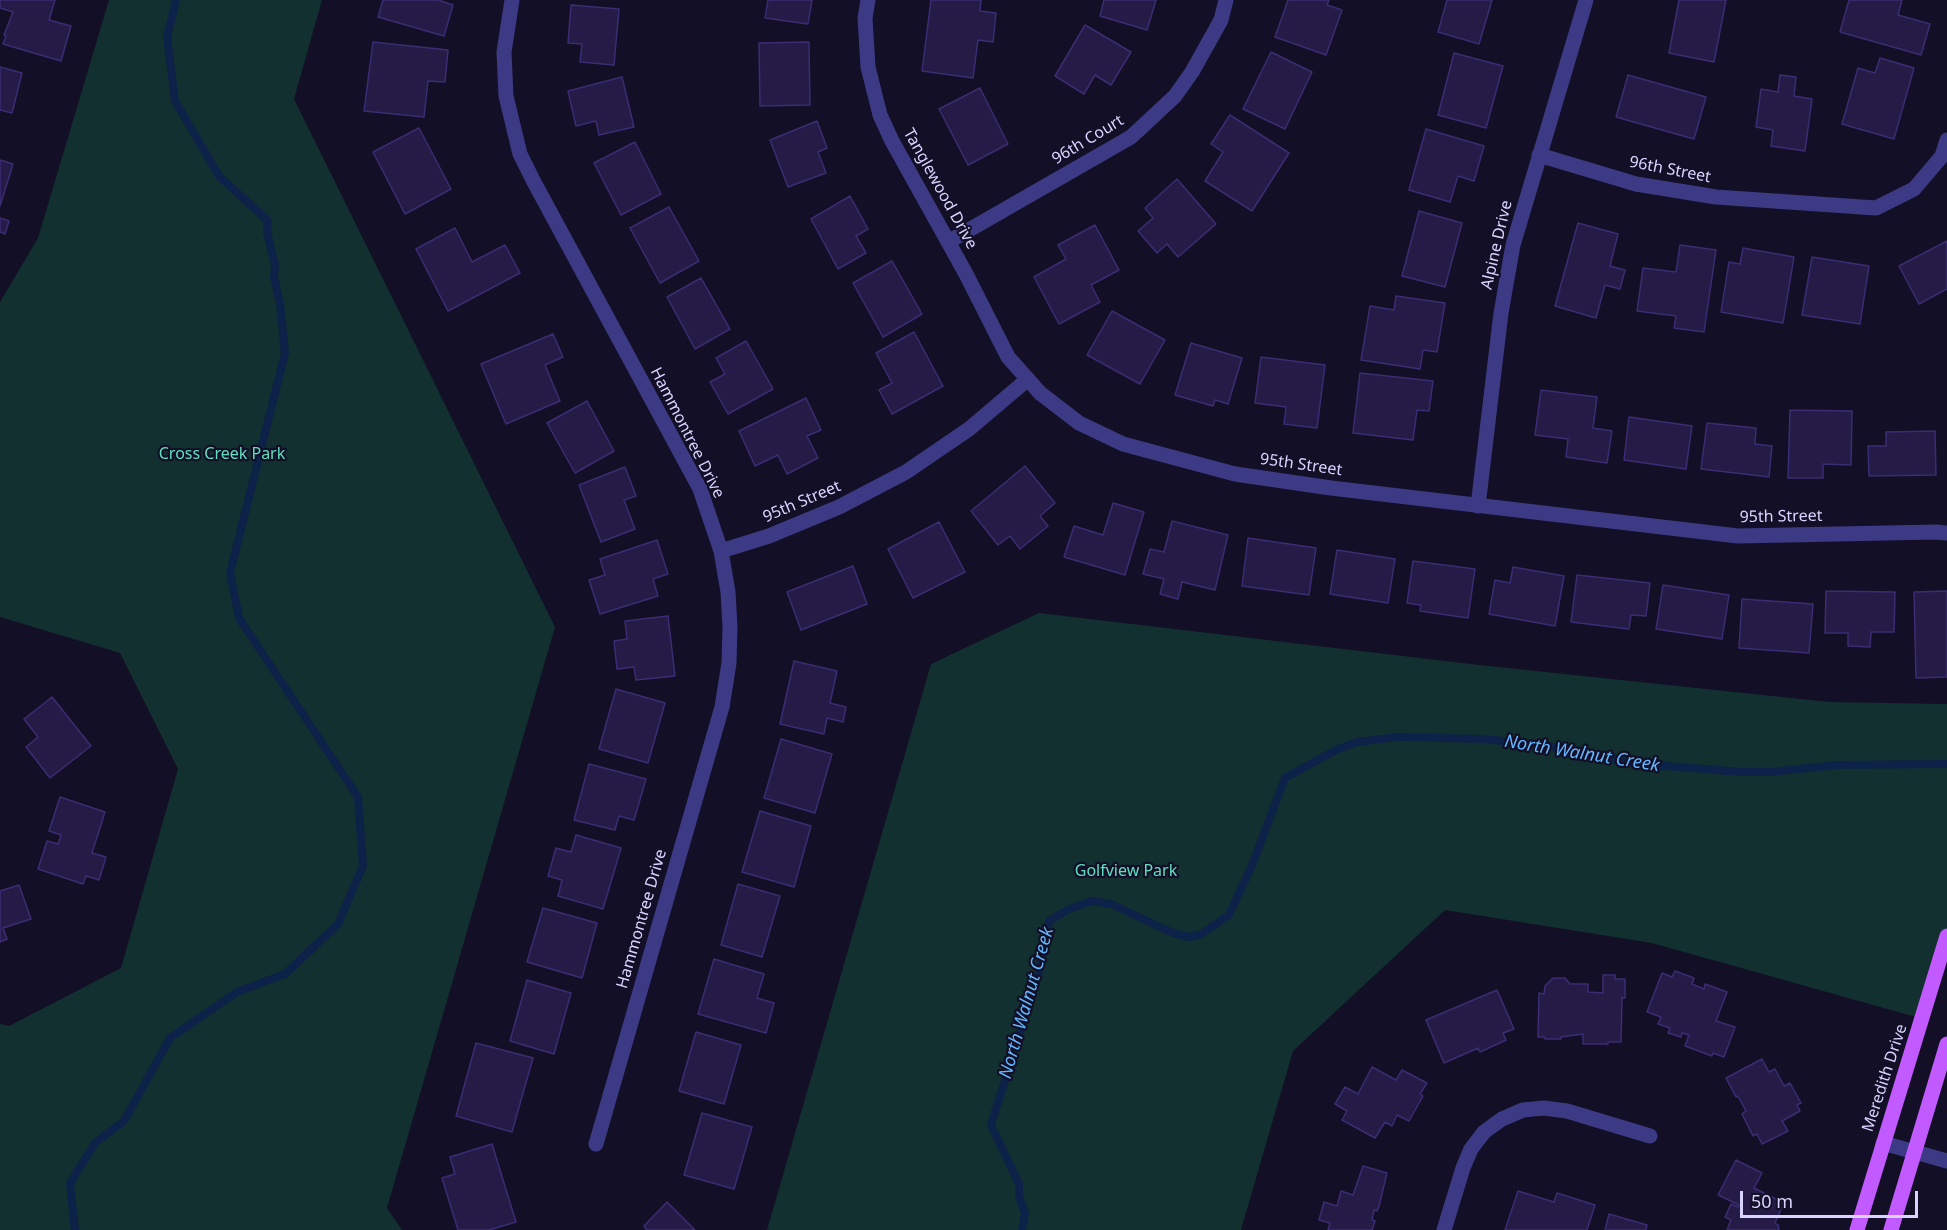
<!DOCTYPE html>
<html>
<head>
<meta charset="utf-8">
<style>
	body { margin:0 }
	#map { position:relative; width:1947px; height:1230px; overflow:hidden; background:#130f26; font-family:"Noto Sans",sans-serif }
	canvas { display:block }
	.scale { position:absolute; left:1740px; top:1191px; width:178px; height:27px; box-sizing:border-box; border:3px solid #d9d4ff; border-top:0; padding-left:8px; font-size:18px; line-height:21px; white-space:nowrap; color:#d9d4ff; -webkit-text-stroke:4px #130f26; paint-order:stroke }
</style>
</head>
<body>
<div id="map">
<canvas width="1947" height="1230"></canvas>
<div class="scale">50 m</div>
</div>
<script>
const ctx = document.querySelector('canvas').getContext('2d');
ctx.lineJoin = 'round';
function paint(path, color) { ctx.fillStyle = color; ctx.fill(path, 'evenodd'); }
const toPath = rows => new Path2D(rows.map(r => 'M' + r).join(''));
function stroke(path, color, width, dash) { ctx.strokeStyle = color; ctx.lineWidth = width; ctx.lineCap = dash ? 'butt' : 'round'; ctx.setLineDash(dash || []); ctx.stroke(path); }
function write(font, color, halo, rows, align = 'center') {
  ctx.font = font + ' "Noto Sans",sans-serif'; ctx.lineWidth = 4.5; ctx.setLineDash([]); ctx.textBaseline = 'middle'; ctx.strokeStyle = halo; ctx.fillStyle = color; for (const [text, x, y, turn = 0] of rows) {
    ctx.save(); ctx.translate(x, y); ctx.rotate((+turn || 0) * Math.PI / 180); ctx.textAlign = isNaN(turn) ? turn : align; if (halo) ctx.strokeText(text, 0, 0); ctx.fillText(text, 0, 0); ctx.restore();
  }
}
paint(toPath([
	[109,0,322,0,294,99,555,627,387,1208,402,1230,0,1230,0,1024,9,1026,121,968,178,769,120,653,0,617,0,302,38,238],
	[1039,613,1479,665,1829,702,1947,704,1947,936,1923,1019,1652,943,1445,910,1293,1051,1241,1230,767,1230,931,664]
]), '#12302f');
stroke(toPath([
	[75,1230,70,1183,95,1143,124,1121,170,1038,237,992,285,974,338,924,363,866,358,797,239,618,230,573,285,353,280,304,274,277,275,265,267,232,268,221,219,176,175,101,167,37,176,0],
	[1022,1230,1025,1214,1019,1195,1019,1184,991,1125,1038,975,1049,921,1069,909,1092,901,1111,904,1173,933,1189,937,1200,935,1229,915,1252,865,1285,778,1336,750,1357,742,1398,737,1485,739,1554,747,1653,767,1666,766,1742,772,1770,772,1837,765,1947,764]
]), '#0c2248', 8);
const building = toPath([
	[0,0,55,0,49,20,71,26,61,61,3,44,6,36,4,35,13,12,0,8,0,0],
	[383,0,438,0,453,5,444,36,378,17,383,0],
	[768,0,812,0,808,24,765,18,768,0],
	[931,0,981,0,980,11,996,13,993,42,978,40,973,78,922,71,931,0],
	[1104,0,1156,0,1147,30,1100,16,1104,0],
	[1288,0,1329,0,1327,5,1342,10,1326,55,1275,37,1288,0],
	[1447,0,1492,0,1479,44,1438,32,1447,0],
	[1679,0,1726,0,1714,62,1669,53,1679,0],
	[1849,0,1902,0,1898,15,1930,24,1921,55,1840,32,1849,0],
	[571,5,619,9,614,65,580,62,582,44,568,43,571,5],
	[1085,25,1131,52,1111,85,1095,75,1084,94,1055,76,1085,25],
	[373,42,448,50,445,82,428,81,424,117,364,111,373,42],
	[809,42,810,105,760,106,759,43,809,42],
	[1271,52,1312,72,1285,129,1243,109,1271,52],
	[1454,53,1503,66,1486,128,1438,115,1454,53],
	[1880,58,1914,68,1894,139,1842,124,1858,68,1875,73,1880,58],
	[0,67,22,73,12,113,0,110,0,67],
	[1628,75,1706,97,1694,139,1616,117,1628,75],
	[1780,75,1796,77,1794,96,1812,99,1805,151,1771,146,1773,130,1756,127,1761,89,1778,92,1780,75],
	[622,77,634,127,599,135,596,121,576,126,568,91,622,77],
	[980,88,1008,144,968,165,939,109,980,88],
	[1230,115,1289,153,1252,211,1205,181,1223,152,1211,144,1230,115],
	[817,121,827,148,818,152,826,173,788,187,770,140,817,121],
	[419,128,451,189,405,214,373,152,419,128],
	[1426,129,1484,146,1474,181,1458,176,1450,202,1409,190,1426,129],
	[635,142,661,194,621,215,594,163,635,142],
	[0,160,13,164,0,206,0,160],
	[1177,179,1216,224,1178,257,1167,244,1157,253,1138,231,1153,218,1145,208,1177,179],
	[850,196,868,229,856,236,866,253,838,269,811,219,850,196],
	[669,207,699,261,660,283,630,228,669,207],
	[1419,211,1462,223,1445,287,1402,276,1419,211],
	[0,218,9,221,5,234,0,232,0,218],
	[1578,223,1618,234,1610,266,1625,270,1620,289,1605,285,1596,318,1555,306,1578,223],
	[1095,225,1119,270,1091,285,1100,302,1059,324,1034,277,1066,259,1058,245,1095,225],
	[455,228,472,262,505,245,520,273,448,311,416,249,455,228],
	[1947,241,1947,289,1919,304,1899,266,1947,241],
	[1680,245,1716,250,1704,332,1674,328,1676,316,1637,311,1643,268,1676,272,1680,245],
	[1743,248,1794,257,1783,323,1721,312,1729,262,1740,264,1743,248],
	[1812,257,1869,266,1860,324,1802,315,1812,257],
	[892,261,922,314,883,337,853,283,892,261],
	[701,278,730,329,695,349,667,297,701,278],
	[1396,296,1445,303,1437,352,1423,350,1420,369,1361,360,1370,306,1394,310,1396,296],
	[1112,311,1165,340,1140,384,1087,355,1112,311],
	[914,332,943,386,892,414,879,390,892,383,876,353,914,332],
	[553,334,563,357,545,365,560,401,506,424,481,364,553,334],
	[746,341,773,389,728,414,710,382,725,374,716,358,746,341],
	[1191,343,1242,358,1228,404,1215,400,1213,406,1175,395,1191,343],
	[1261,357,1325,365,1317,428,1284,424,1286,407,1255,403,1261,357],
	[1360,373,1433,381,1429,411,1417,410,1413,440,1353,433,1360,373],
	[1541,390,1597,397,1593,428,1612,431,1607,463,1566,457,1568,439,1535,435,1541,390],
	[806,398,821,430,807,436,818,458,787,474,778,455,755,466,739,431,806,398],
	[587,401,614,451,575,473,547,423,587,401],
	[1790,410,1852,411,1851,465,1823,464,1823,478,1788,478,1790,410],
	[1629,417,1692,426,1686,469,1624,460,1629,417],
	[1707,423,1756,428,1755,444,1772,446,1769,477,1701,469,1707,423],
	[1935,431,1936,475,1869,476,1868,446,1886,446,1886,432,1935,431],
	[1025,466,1055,503,1040,516,1048,526,1020,549,1010,536,998,545,971,511,1025,466],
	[625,467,636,496,624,500,635,529,601,542,579,485,625,467],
	[1113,503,1144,512,1125,575,1064,557,1074,526,1103,535,1113,503],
	[1172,521,1228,535,1215,590,1182,582,1178,599,1160,594,1164,579,1143,574,1150,549,1164,552,1172,521],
	[939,522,965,572,913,598,888,549,939,522],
	[1248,538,1316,548,1309,595,1242,586,1248,538],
	[657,540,668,574,653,579,658,596,600,614,589,580,605,575,600,559,657,540],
	[1337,550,1395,559,1388,603,1330,594,1337,550],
	[1413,561,1475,569,1468,618,1420,611,1421,605,1407,603,1413,561],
	[853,566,867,604,801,630,787,592,853,566],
	[1513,567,1564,576,1555,626,1489,614,1495,580,1510,583,1513,567],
	[1577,575,1650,583,1646,616,1631,615,1629,629,1571,622,1577,575],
	[1663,585,1729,595,1722,639,1656,629,1663,585],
	[1826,591,1895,592,1894,632,1871,632,1870,647,1848,646,1848,633,1825,633,1826,591],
	[1947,591,1947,677,1916,678,1914,592,1947,591],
	[1742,599,1813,604,1809,653,1739,648,1742,599],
	[668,616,675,676,636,680,634,667,617,669,614,641,627,639,625,621,668,616],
	[794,661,837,671,830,703,846,707,843,722,827,718,824,734,780,724,794,661],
	[616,689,665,703,648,763,599,749,616,689],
	[52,697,91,746,50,778,26,747,38,737,24,719,52,697],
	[781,739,832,754,815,813,764,798,781,739],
	[589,764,646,779,634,820,619,816,615,830,574,820,589,764],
	[60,797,105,812,92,853,106,857,99,880,86,876,83,884,38,869,47,841,58,844,61,835,49,831,60,797],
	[760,811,811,826,794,887,742,872,760,811],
	[576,835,621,848,603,909,558,896,562,880,548,876,556,848,571,852,576,835],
	[738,884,780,896,762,957,721,945,738,884],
	[19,885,31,919,3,928,7,939,0,942,0,891,19,885],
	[543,908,597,923,582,978,527,962,543,908],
	[714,959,764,974,757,998,774,1003,766,1033,698,1014,714,959],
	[1675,971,1694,978,1692,984,1704,989,1705,984,1727,992,1716,1021,1735,1027,1724,1057,1713,1053,1712,1056,1685,1046,1689,1035,1682,1033,1681,1037,1668,1033,1670,1028,1658,1024,1661,1017,1647,1012,1662,973,1672,977,1675,971],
	[1603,975,1615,975,1615,979,1625,979,1625,998,1622,998,1621,1042,1608,1042,1608,1044,1583,1044,1583,1034,1561,1037,1561,1039,1545,1039,1545,1037,1538,1037,1539,993,1544,994,1545,986,1553,978,1565,978,1570,984,1588,984,1588,992,1603,993,1603,975],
	[527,980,571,993,554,1054,510,1041,527,980],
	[1497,990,1514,1029,1503,1033,1506,1040,1480,1052,1478,1048,1444,1063,1426,1020,1497,990],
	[696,1032,741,1045,724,1104,679,1091,696,1032],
	[476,1043,533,1058,512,1132,456,1116,476,1043],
	[1762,1059,1769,1072,1775,1069,1784,1086,1790,1083,1801,1103,1797,1105,1800,1111,1782,1121,1788,1131,1762,1144,1757,1134,1753,1136,1742,1114,1746,1111,1738,1096,1736,1097,1726,1078,1762,1059],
	[1372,1067,1396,1080,1402,1070,1427,1083,1420,1094,1423,1096,1409,1121,1397,1115,1392,1126,1385,1122,1375,1138,1342,1120,1347,1111,1335,1104,1345,1087,1358,1094,1372,1067],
	[702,1113,752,1127,734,1189,684,1175,702,1113],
	[492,1144,516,1222,489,1230,458,1230,442,1178,455,1174,450,1157,492,1144],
	[1736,1160,1762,1173,1754,1188,1784,1203,1775,1223,1778,1225,1779,1230,1727,1230,1731,1220,1725,1217,1731,1204,1738,1207,1739,1205,1718,1195,1736,1160],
	[1363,1166,1387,1173,1379,1206,1377,1211,1374,1210,1372,1220,1375,1221,1372,1230,1328,1230,1330,1223,1319,1220,1324,1202,1337,1206,1341,1191,1353,1195,1363,1166],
	[1518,1191,1554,1202,1557,1193,1595,1205,1587,1230,1505,1230,1518,1191],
	[667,1202,695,1230,647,1230,644,1226,667,1202],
	[1609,1214,1647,1225,1646,1230,1605,1230,1609,1214]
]);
paint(building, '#241b47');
stroke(building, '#3b2d73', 1.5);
stroke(toPath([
	[512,0,504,52,506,96,520,154,534,182,700,489,721,551,728,592,730,627,729,663,722,707,596,1144],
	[868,0,865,18,868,67,880,115,892,141,966,274,1008,357,1040,393,1079,423,1123,444,1235,474,1331,488,1738,536,1936,532,1947,533],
	[1539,155,1636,184,1716,197,1876,208,1914,189,1942,156,1947,140],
	[948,242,1131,137,1175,96,1192,72,1221,20,1226,0],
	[1478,506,1501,313,1513,245,1586,0],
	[721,551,769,536,839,507,906,472,969,429,1028,379],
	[1883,1143,1947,1161],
	[1444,1230,1463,1168,1471,1149,1484,1132,1502,1119,1523,1110,1544,1108,1567,1111,1650,1136]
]), '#3d3a85', 15);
stroke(toPath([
	[1857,1230,1947,936],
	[1891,1230,1947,1044]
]), '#c25bff', 15);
write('16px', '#d9d4ff', '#130f26', [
	["96th Court",1088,140,-31],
	["96th Street",1670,170,11],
	["Tanglewood Drive",940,189,61],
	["Alpine Drive",1497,245,-77],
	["Hammontree Drive",687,433,63],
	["95th Street",1301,465,8],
	["95th Street",802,502,-23],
	["95th Street",1781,517,-1],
	["Hammontree Drive",642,919,-74],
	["Meredith Drive",1885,1078,-72]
]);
write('16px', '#5fe0c0', '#130f26', [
	["Cross Creek Park",222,454],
	["Golfview Park",1126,871]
]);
write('italic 18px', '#62b6ff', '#130f26', [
	["North Walnut Creek",1582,754,9],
	["North Walnut Creek",1027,1003,-74]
]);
</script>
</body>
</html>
